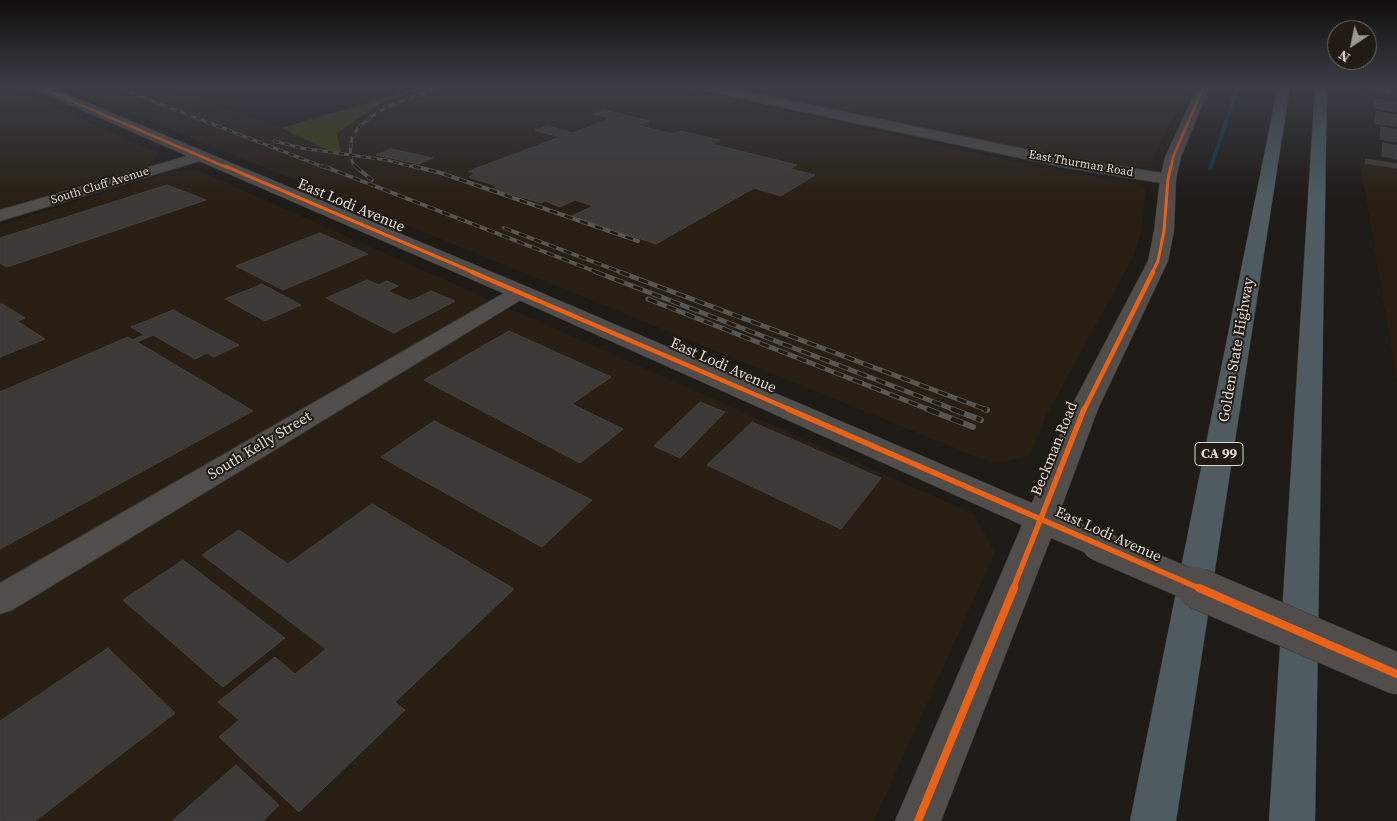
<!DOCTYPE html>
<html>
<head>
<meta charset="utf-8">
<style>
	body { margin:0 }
	#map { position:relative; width:1397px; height:821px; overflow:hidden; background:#1e1a16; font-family:"Source Serif 4",serif }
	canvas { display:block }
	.north { position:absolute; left:1327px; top:20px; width:50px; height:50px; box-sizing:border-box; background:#211b13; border:1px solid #6d6761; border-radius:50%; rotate:214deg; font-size:14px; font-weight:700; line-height:20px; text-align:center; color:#dfdad5 }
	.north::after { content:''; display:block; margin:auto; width:18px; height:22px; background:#9b9792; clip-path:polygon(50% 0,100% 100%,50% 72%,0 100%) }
</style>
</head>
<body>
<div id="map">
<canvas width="1397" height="821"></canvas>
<div class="north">N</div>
</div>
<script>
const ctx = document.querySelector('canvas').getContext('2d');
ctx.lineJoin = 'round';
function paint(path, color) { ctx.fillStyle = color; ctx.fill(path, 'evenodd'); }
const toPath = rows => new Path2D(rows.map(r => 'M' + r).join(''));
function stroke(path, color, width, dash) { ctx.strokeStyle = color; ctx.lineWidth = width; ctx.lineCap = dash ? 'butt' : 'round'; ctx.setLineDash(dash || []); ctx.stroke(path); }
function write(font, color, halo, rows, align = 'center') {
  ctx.font = font + ' "Source Serif 4",serif'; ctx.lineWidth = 4; ctx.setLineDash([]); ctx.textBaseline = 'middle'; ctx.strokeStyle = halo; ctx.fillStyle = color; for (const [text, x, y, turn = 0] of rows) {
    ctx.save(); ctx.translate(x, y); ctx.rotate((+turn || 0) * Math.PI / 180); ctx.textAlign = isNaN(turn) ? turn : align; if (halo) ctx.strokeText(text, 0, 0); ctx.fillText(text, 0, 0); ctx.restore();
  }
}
paint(toPath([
	[0,86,7,86,160,154,146,166,0,209],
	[64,86,165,86,281,128,342,157,337,135,357,119,380,104,426,86,670,86,1059,171,1134,183,1146,188,1141,232,1132,259,1046,416,1029,456,994,464],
	[721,86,1189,86,1160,142,1151,167,1133,168,1050,154],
	[1355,86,1397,86,1397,99,1355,93],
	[1360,162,1397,168,1397,382],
	[197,170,974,514,995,552,874,821,0,821,0,225,167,173]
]), '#281e13');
paint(toPath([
	[426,86,380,104,357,119,337,134,342,157,281,128]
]), '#3a3f0c');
paint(toPath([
	[1236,86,1240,86,1212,169,1208,170,1236,86]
]), '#063a4b');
const building = toPath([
	[1369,86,1388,86,1390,94,1370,91,1369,86],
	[1374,99,1397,102,1397,112,1374,108,1374,99],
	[604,110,649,121,637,125,673,134,680,131,720,140,712,144,797,165,790,169,815,175,781,196,754,188,656,244,572,216,593,206,575,200,560,207,545,201,541,203,493,189,497,186,469,177,475,173,469,171,560,137,535,130,547,126,573,133,611,118,593,114,604,110],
	[1376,112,1397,115,1397,126,1374,123,1376,112],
	[1381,127,1397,130,1397,142,1380,139,1381,127],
	[1383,143,1397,146,1397,159,1382,156,1383,143],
	[391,149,433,158,419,164,376,155,391,149],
	[1366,159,1397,164,1397,168,1365,163,1366,159],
	[167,185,206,200,7,267,0,263,0,238,167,185],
	[320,233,368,254,283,290,236,266,320,233],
	[367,280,379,285,387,281,398,286,388,291,410,301,431,291,455,301,394,333,326,298,367,280],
	[262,284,301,305,265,321,225,299,262,284],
	[2,304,25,318,17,321,45,339,0,357,0,305,2,304],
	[173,310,239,345,214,357,207,353,195,359,153,335,137,342,253,411,0,549,0,392,128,337,132,340,144,335,131,327,173,310],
	[509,331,611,377,572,404,623,429,580,463,424,380,509,331],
	[700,402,725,412,680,458,654,446,700,402],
	[434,421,592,500,542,547,381,457,434,421],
	[752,422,881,478,841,529,707,465,752,422],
	[372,504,514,589,395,702,405,710,299,812,219,737,239,720,218,702,275,657,295,674,326,649,202,555,239,530,288,564,372,504],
	[183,560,285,638,223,687,123,600,183,560],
	[108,648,175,713,35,821,0,821,0,721,108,648],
	[236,765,279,805,263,821,172,821,236,765]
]);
paint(building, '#3d3936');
stroke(building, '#45413e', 1);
const minor = toPath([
	[695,86,719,86,1063,157,1168,174,1174,176,1176,179,1174,182,1168,184,1063,167,701,90,695,86],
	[201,152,206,153,208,156,206,159,0,221,0,210,201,152],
	[520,286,527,288,530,292,527,296,12,610,0,614,0,583,513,288,520,286]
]);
const tertiary = toPath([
	[31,86,48,86,528,287,1032,503,1070,409,1148,261,1154,231,1160,179,1165,157,1198,86,1210,86,1181,157,1176,179,1174,231,1168,261,1098,409,1059,514,1110,536,1115,545,1110,554,1098,558,1051,538,941,821,895,821,1022,525,512,297,33,89,31,86]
]);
const motorway = toPath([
	[1278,86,1290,86,1176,821,1130,821,1278,86],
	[1315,86,1327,86,1315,821,1269,821,1315,86]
]);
stroke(minor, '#373431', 2);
stroke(tertiary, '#373431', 1);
stroke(motorway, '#373431', 1);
paint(minor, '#504d4a');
paint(tertiary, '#504d4a');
paint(motorway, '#4e5c61');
const railFar3 = toPath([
	[114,86,326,168],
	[274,141,301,148,386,160,418,168],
	[357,168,353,164,350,154,352,138,358,128,372,116,389,106,442,86]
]);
const railFar2 = toPath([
	[323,166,599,273],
	[355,166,372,180],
	[413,166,441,173,638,241],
	[504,228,623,273]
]);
const railFar1 = toPath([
	[596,272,955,410],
	[620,272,987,410],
	[648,299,930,410]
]);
const rail = toPath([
	[927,409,973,427],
	[952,409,981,420],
	[984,409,987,410]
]);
stroke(railFar3, '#585652', 3);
stroke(railFar2, '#585652', 4);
stroke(railFar1, '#585652', 5);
stroke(rail, '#585652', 6);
stroke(railFar3, '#211b13', 2, [5.5]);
stroke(railFar2, '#211b13', 2.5, [8]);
stroke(railFar1, '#211b13', 3, [10]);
stroke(rail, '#211b13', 4.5, [13]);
const tertiaryBridgeFar1 = toPath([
	[1098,545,1200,589]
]);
const tertiaryBridge = toPath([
	[1197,588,1397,674]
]);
stroke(tertiaryBridgeFar1, '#373431', 32, []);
stroke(tertiaryBridge, '#373431', 42, []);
stroke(tertiaryBridgeFar1, '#504d4a', 31);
stroke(tertiaryBridge, '#504d4a', 41);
stroke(toPath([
	[37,86,228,168],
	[1171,168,1173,157,1204,86]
]), '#ea6118', 2.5);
stroke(toPath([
	[225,166,475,273],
	[1152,273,1158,261,1164,231,1168,179,1171,166]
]), '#ea6118', 3);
stroke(toPath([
	[472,272,791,410],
	[1084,410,1153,272]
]), '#ea6118', 4.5);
stroke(toPath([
	[788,409,1201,589],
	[1013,589,1084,409]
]), '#ea6118', 5.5);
stroke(toPath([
	[1199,588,1397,674],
	[918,821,1014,588]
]), '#ea6118', 8);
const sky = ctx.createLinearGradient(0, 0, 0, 201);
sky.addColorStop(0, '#100e0c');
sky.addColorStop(0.43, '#3b3e47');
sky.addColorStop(1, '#3b3e4700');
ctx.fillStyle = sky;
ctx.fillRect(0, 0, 1397, 201);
write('12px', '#dfdad5', '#211b13', [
	["East Thurman Road",1081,164,10],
	["South Cluff Avenue",100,186,-17]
]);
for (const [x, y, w] of [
	[1219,454,48]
]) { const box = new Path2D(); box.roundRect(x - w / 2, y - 11.5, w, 23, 4); ctx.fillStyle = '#211b13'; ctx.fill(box); stroke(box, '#dfdad5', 1); }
write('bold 14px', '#dfdad5', null, [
	["CA 99",1219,454]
]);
write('15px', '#dfdad5', '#211b13', [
	["East Lodi Avenue",351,206,23],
	["Golden State Highway",1237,350,-80],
	["East Lodi Avenue",723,366,24],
	["South Kelly Street",260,446,-31],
	["Beckman Road",1055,449,-68],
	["East Lodi Avenue",1108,535,24]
]);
</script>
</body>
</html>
